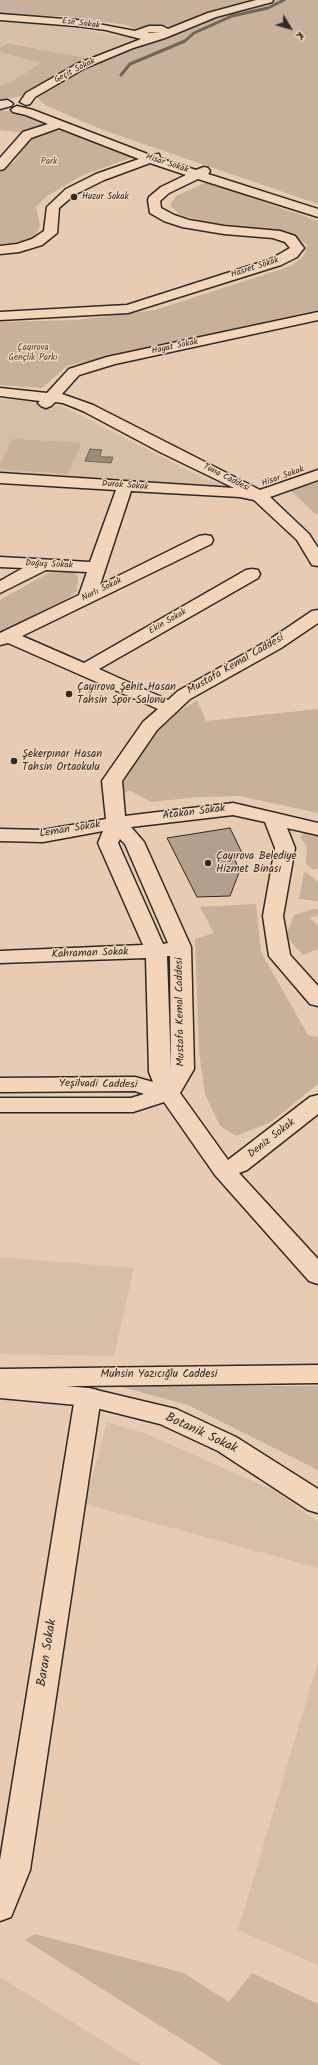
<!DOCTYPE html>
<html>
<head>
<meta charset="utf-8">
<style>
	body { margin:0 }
	#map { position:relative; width:318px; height:2065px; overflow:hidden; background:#e7ccb1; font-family:Kalam,sans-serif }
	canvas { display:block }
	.north { position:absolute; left:270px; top:8px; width:40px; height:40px; -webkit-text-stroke:3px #f3d6b9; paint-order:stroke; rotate:128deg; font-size:11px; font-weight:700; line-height:16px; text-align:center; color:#2b2b2b }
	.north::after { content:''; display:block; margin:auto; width:14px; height:18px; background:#2b2b2b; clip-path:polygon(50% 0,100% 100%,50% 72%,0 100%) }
</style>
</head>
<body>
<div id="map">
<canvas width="318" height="2065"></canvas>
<div class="north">K</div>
</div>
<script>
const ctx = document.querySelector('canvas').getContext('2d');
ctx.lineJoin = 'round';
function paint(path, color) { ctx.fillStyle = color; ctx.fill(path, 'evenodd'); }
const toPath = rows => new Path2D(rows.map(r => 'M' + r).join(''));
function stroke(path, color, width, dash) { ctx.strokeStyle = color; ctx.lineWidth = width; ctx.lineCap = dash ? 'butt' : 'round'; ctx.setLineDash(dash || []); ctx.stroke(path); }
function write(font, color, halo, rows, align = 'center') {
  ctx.font = font + ' Kalam,sans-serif'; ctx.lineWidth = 3; ctx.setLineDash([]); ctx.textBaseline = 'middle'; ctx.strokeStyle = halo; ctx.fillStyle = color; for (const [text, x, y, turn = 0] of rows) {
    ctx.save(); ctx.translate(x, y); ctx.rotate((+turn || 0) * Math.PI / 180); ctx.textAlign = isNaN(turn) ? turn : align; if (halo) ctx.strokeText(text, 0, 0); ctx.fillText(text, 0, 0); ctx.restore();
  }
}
paint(toPath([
	[0,20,45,23,0,46],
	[49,22,133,39,91,59,9,42],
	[0,52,41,63,9,83,0,86],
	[0,399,32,401,64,407,205,479,240,490,0,478],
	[0,1257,134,1268,114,1356,0,1354],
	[107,1422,147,1434,275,1491,318,1522,318,1568,85,1504],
	[318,1662,318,1965,238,1930],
	[0,1977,141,2065,0,2065]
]), '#d7bea6');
paint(toPath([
	[0,0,318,0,318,204,103,130,47,106,37,98,100,61,146,39,146,35,126,25,62,16,0,15],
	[8,43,92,59,21,96,0,101,0,86,11,82,41,63,0,52,0,47],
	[0,110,14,112,42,123,43,126,26,133,0,130],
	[68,130,136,156,81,176,47,196,36,207,40,226,35,236,10,245,0,245,0,172,14,162,31,139,52,131],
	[207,182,318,221,318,310,67,366,42,388,0,385,0,322,77,320,155,310,291,266,304,256,307,245,293,235,200,221,179,214,170,205,176,196],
	[12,439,69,442,81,443,68,474,0,469,0,465],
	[318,478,318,513,315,514,289,489],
	[66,570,74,572,78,576,77,591,70,597,0,632,0,600,48,573],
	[197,700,206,721,318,709,318,813,240,796,199,797,151,802,131,791,124,792,119,781,161,723],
	[310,829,318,831,318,868,314,870,306,864,307,847,300,837],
	[304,872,307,873,318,882,318,901,299,899],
	[256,904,261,952,308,1035,318,1037,318,1084,271,1122,236,1136,220,1126,205,1094,199,1052,195,939,214,933,200,907],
	[313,909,318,909,318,915,310,918,318,926,318,949,303,955,286,936,294,915],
	[118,1386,318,1386,318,1471,310,1466,188,1405],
	[35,1934,184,1973,229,2002,252,1973,318,2004,318,2065,222,2065,25,1940]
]), '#c8b19a');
const water = toPath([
	[90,449,102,450,100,455,102,457,113,457,111,463,85,461,90,449]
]);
paint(water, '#9c8d7b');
stroke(water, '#6f665b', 1);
stroke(toPath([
	[121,75,130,64,185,41,194,33,232,16,268,8,284,0]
]), '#6f665b', 3);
const building = toPath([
	[230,828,243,855,233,857,240,870,230,896,197,897,167,838,230,828]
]);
paint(building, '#b29f8c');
stroke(building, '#2b2b2b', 1);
const minor = toPath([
	[256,0,273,0,272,2,216,17,165,38,133,48,85,68,35,97,30,104,26,105,20,102,26,93,77,64,141,39,106,30,77,26,0,20,0,14,77,20,135,31,149,26,162,26,168,29,208,13,256,0],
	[150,32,160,32,147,33,150,32],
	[7,100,11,102,13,104,11,106,0,109,0,101,7,100],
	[17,106,33,110,150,155,159,154,160,158,165,160,196,170,204,167,208,168,210,171,208,174,318,209,318,217,198,179,169,193,160,201,161,208,174,215,189,220,224,226,280,231,295,236,304,248,297,257,281,265,128,313,0,320,0,312,127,305,271,259,290,248,285,242,273,238,224,234,182,227,164,221,150,213,148,200,149,197,161,187,186,175,150,163,104,180,74,195,59,208,57,233,42,245,19,252,0,254,0,246,17,244,32,239,44,231,47,207,66,189,96,174,139,159,59,128,31,138,4,169,0,170,0,158,23,132,48,124,26,115,13,112,11,110,13,108,17,106],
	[318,312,318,320,115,364,79,375,62,394,93,405,260,490,318,470,318,480,270,497,309,534,318,548,318,566,312,565,297,540,254,500,240,497,131,491,100,585,199,536,205,535,211,536,213,540,211,544,22,636,84,663,246,570,252,569,258,570,260,574,258,578,99,669,168,700,178,691,269,640,312,611,318,610,318,623,281,648,190,699,157,730,122,781,125,816,233,803,318,823,318,835,287,828,295,848,283,916,290,955,318,986,318,1006,310,1004,269,956,263,916,275,848,265,822,233,815,131,827,144,842,191,947,194,1069,180,1093,228,1160,310,1097,318,1095,318,1114,247,1170,239,1173,318,1259,318,1284,309,1281,215,1175,164,1102,133,1112,0,1112,0,1098,131,1098,144,1094,135,1091,0,1092,0,1078,135,1077,153,1082,149,1072,146,958,0,963,0,951,143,945,98,843,103,831,43,842,0,841,0,829,43,830,106,819,102,781,143,722,158,709,8,643,0,645,0,633,79,595,87,572,46,570,0,593,0,581,23,568,0,567,0,557,90,562,116,490,0,483,0,473,234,488,160,452,83,411,63,403,55,402,51,406,46,408,41,406,38,403,40,401,0,396,0,388,47,393,69,369,107,357,318,312],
	[120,839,125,844,168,943,163,944,118,843,120,839],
	[167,956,170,956,171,1070,167,956],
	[318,1365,318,1383,0,1387,0,1369,318,1365],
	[88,1388,97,1390,101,1397,30,1870,11,1917,0,1921,0,1860,75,1397,79,1390,88,1388]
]);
const major = toPath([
	[0,1380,88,1388,176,1409,236,1437,318,1489,318,1513,308,1510,218,1451,160,1424,88,1406,0,1398,0,1380]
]);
stroke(minor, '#2b2b2b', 3);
stroke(major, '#2b2b2b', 3);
paint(minor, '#f3d6b9');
paint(major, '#f3d6b9');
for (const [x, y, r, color] of [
	[74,197,4,"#2b2b2b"],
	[69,694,4,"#2b2b2b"],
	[14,761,4,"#2b2b2b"],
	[208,863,4,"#2b2b2b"]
]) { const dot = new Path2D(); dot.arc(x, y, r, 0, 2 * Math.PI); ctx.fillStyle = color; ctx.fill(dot); stroke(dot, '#f3d6b9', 1.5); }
write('9px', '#2b2b2b', '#f3d6b9', [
	["Ese Sokak",81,24,7],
	["Geçit Sokak",75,71,-27],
	["Hisar Sokak",167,164,18],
	["Hasret Sokak",255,268,-18],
	["Hayat Sokak",175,347,-12],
	["Hisar Sokak",283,477,-20],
	["Tuna Caddesi",226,478,27],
	["Durak Sokak",125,486,4],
	["Doğuş Sokak",49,565,3],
	["Narlı Sokak",102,590,-26],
	["Ekin Sokak",168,622,-30]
]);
write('9px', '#4a4641', '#f3d6b9', [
	["Park",49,162],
	["Çayırova",33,348],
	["Gençlik Parkı",33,358]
]);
write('9px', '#2b2b2b', '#f3d6b9', [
	["Huzur Sokak",82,197]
], 'left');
write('11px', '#2b2b2b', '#f3d6b9', [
	["Mustafa Kemal Caddesi",236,665,-30],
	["Atakan Sokak",194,813,-7],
	["Leman Sokak",70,830,-9],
	["Kahraman Sokak",90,954,-2],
	["Mustafa Kemal Caddesi",181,1012,-91],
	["Yeşilvadi Caddesi",98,1085,1],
	["Deniz Sokak",272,1139,-38],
	["Muhsin Yazıcığlu Caddesi",159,1375]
]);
write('11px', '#2b2b2b', '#f3d6b9', [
	["Çayırova Şehit Hasan",77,688],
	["Tahsin Spor Salonu",77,701],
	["Şekerpınar Hasan",22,755],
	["Tahsin Ortaokulu",22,768],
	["Çayırova Belediye",216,857],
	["Hizmet Binası",216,870]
], 'left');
write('13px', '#2b2b2b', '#f3d6b9', [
	["Botanik Sokak",201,1434,25],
	["Baran Sokak",48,1653,-81]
]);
</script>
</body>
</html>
